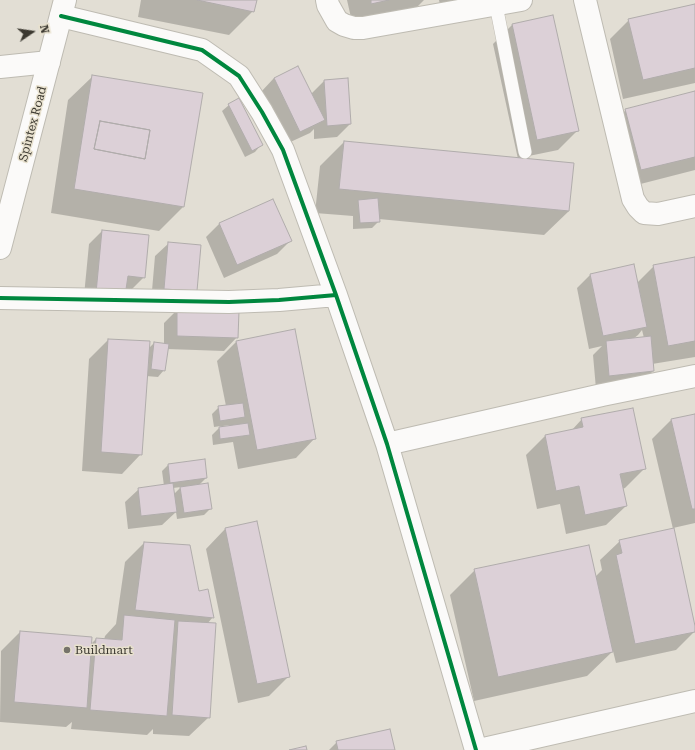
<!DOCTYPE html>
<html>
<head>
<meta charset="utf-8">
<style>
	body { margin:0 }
	#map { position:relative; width:695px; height:750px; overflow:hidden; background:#e2ded4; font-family:"Roboto Serif",serif }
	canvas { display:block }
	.north { position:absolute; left:12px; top:12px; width:40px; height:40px; -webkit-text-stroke:3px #e8e1ce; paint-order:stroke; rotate:77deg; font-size:11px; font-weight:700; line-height:16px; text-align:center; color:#3c3931 }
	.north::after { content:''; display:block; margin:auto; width:14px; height:18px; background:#3c3931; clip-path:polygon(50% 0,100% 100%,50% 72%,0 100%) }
</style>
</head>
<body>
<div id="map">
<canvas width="695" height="750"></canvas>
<div class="north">N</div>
</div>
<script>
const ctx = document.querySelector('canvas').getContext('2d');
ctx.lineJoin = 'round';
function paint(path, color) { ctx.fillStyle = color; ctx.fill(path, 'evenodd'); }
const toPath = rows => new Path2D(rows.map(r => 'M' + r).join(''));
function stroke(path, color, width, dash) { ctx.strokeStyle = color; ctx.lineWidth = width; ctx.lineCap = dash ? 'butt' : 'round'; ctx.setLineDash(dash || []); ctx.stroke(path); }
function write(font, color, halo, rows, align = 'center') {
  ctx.font = font + ' "Roboto Serif",serif'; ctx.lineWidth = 3; ctx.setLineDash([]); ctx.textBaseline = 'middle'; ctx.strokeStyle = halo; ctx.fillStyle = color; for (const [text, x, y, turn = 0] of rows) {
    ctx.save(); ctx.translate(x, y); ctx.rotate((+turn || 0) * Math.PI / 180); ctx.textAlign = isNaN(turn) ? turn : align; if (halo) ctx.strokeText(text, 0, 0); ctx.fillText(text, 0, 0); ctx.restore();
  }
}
paint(toPath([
	[141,0,256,0,253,11,229,35,138,17],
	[347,0,424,0,415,9,352,22],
	[439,0,464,0,440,5],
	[695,5,695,83,623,99,610,39,629,20],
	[552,16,578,130,558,150,519,158,569,211,544,235,379,219,379,221,372,228,353,229,353,216,315,213,320,166,344,142,518,159,493,44,512,25],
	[93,76,183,207,159,231,51,213,68,100],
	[274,78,311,94,324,81,350,124,337,137,314,139,314,129,310,133,286,144,261,92],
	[695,92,695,170,621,189,606,129,626,110],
	[229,105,261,145,255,152,245,157,222,111],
	[273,200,290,241,277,254,224,278,206,237,219,224],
	[102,231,144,277,130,291,83,306,89,244],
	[169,243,196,291,151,302,155,256],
	[695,258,695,357,652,364,653,371,640,385,596,389,593,355,602,346,589,349,577,288,590,275,633,266,637,283,654,266],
	[642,330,644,338,633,339,638,335],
	[178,309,237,337,224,351,167,349,164,370,158,377,146,376,141,454,122,474,82,471,89,359,108,340,148,349,154,343,164,344,164,323],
	[236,342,315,438,296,458,238,469,233,442,213,445,212,435,221,426,214,427,212,414,219,407,226,406,217,361],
	[229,425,229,427,223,428,223,426],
	[695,415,695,523,673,528,695,631,676,650,616,663,613,651,587,676,474,701,450,595,475,570,595,577,602,570,600,560,620,541,673,529,652,439,671,420],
	[582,419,644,469,625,488,622,489,626,506,606,525,566,534,560,504,537,509,526,455,545,436,571,431],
	[168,465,206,478,199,485,211,508,204,515,177,519,176,512,162,525,128,529,125,502,139,489,164,486,162,471],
	[181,487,174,494,173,488],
	[225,529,288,677,269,696,238,703,206,549],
	[144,543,199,593,213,617,207,624,209,717,189,736,153,734,153,729,147,735,71,729,72,722,66,727,0,722,1,651,20,632,90,645,96,639,104,640,105,636,116,624,125,562],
	[337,742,394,750,329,750]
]), '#0003');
const building = toPath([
	[197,0,257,0,254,12,197,0],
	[371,0,389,0,371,4,371,0],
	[695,4,695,68,643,80,628,19,695,4],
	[553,15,579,131,537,140,512,24,553,15],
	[298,66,325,120,300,132,274,78,298,66],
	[92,75,203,93,184,207,74,189,92,75],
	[100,121,150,130,145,159,94,149,100,121],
	[348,78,351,124,327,126,324,80,348,78],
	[695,91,695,157,641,170,625,109,695,91],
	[239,98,263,145,252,151,228,104,239,98],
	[100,121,150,130,145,159,94,149,100,121],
	[344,141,574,163,569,211,339,189,344,141],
	[378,198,380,222,360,223,358,200,378,198],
	[273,199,292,241,237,265,219,223,273,199],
	[102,230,149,235,145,278,128,276,125,296,96,293,102,230],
	[168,242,201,245,197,291,164,289,168,242],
	[695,257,695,341,668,346,653,265,695,257],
	[634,264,647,327,603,336,590,274,634,264],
	[177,308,239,311,238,338,177,336,177,308],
	[295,329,316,439,257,450,236,341,295,329],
	[651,336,654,371,609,376,606,341,651,336],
	[108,339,150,341,142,455,101,452,108,339],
	[154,342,169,344,165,371,151,369,154,342],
	[243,403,245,417,220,421,218,406,243,403],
	[633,408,646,469,620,474,627,506,585,515,579,486,556,491,545,435,583,427,581,418,633,408],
	[695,414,695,509,692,509,671,419,695,414],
	[248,423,250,435,220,439,219,427,248,423],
	[205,459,207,478,170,483,168,464,205,459],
	[173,483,177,512,141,516,138,488,173,483],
	[208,483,212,509,184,513,180,487,208,483],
	[257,521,290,677,257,684,225,528,257,521],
	[674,528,695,626,695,632,635,644,616,555,622,553,619,540,674,528],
	[144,542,190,545,199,591,208,589,214,618,135,610,144,542],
	[589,545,613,652,498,677,474,569,589,545],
	[124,615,175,620,167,716,90,710,96,638,122,640,124,615],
	[178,621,216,623,210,718,172,715,178,621],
	[20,631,92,637,87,708,14,702,20,631],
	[390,729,395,750,338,750,336,741,390,729],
	[306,746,307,750,289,750,306,746]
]);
paint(building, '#dcd0d7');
stroke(building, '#b0acab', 1);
const service = toPath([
	[496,5,525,152]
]);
const minor = toPath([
	[327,0,328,5,337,21,344,25,354,28,363,28,521,0],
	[585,0,633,199,638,207,644,213,658,214,695,206],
	[61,16,202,50,239,76,262,112,283,150,336,295,387,444,476,750],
	[0,67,49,62],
	[0,298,229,302,279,300,336,295],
	[387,444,602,395,695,376],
	[479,750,695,701]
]);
const secondary = toPath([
	[0,248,65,0]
]);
stroke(service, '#bebbb2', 14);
stroke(minor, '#bebbb2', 24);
stroke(secondary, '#bebbb2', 24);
stroke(service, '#fbfaf9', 13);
stroke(minor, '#fbfaf9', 22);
stroke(secondary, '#fbfaf9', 22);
stroke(toPath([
	[61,16,202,50,239,76,262,112,283,150,336,295,387,444,476,750],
	[0,298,229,302,279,300,336,295]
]), '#00873e', 4);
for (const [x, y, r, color] of [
	[67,650,4,"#76736a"]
]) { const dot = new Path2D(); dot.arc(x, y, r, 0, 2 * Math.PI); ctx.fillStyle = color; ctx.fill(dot); stroke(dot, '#e8e1ce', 1.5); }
write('12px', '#3c3931', '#e8e1ce', [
	["Spintex Road",33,124,-75]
]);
write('12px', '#3c3931', '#e8e1ce', [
	["Buildmart",75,650]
], 'left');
</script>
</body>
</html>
